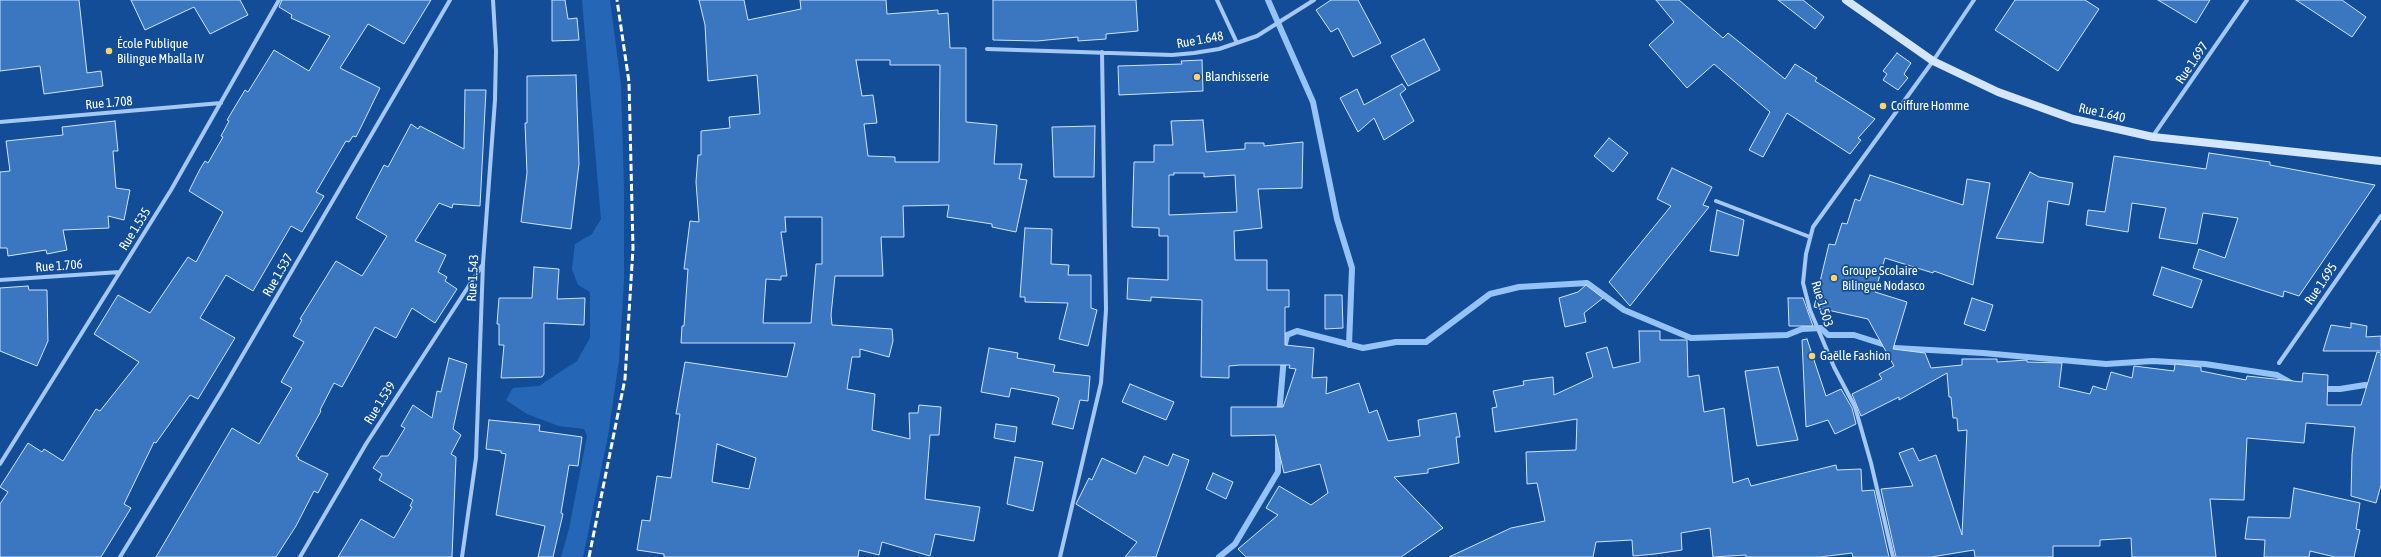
<!DOCTYPE html>
<html>
<head>
<meta charset="utf-8">
<style>
	body { margin:0 }
	canvas { display:block; background:#134d98 }
</style>
</head>
<body>
<canvas width="2381" height="557"></canvas>
<script>
const ctx = document.querySelector('canvas').getContext('2d');
ctx.lineJoin = 'round';
function paint(path, color) { ctx.fillStyle = color; ctx.fill(path, 'evenodd'); }
const toPath = rows => new Path2D(rows.map(r => 'M' + r).join(''));
function stroke(path, color, width, dash) { ctx.strokeStyle = color; ctx.lineWidth = width; ctx.lineCap = dash ? 'butt' : 'round'; ctx.setLineDash(dash || []); ctx.stroke(path); }
function write(font, color, halo, rows, align = 'center') {
  ctx.font = font + ' "Asap Condensed",sans-serif'; ctx.lineWidth = 3.5; ctx.setLineDash([]); ctx.textBaseline = 'middle'; ctx.strokeStyle = halo; ctx.fillStyle = color; for (const [text, x, y, turn = 0] of rows) {
    ctx.save(); ctx.translate(x, y); ctx.rotate((+turn || 0) * Math.PI / 180); ctx.textAlign = isNaN(turn) ? turn : align; if (halo) ctx.strokeText(text, 0, 0); ctx.fillText(text, 0, 0); ctx.restore();
  }
}
paint(toPath([
	[582,0,610,0,621,85,624,190,624,281,619,360,608,436,583,557,561,557,569,529,587,436,584,429,559,426,527,414,506,400,513,388,539,386,577,361,590,338,590,292,578,285,572,269,575,244,592,234,601,219]
]), '#2567b6');
stroke(toPath([
	[1268,0,1313,102,1337,219,1352,268,1349,345],
	[1284,348,1287,335,1297,331,1363,348,1396,342,1426,342,1490,294,1519,287,1587,283,1624,310,1691,338,1787,335,1802,329,1821,328,1828,335,1854,335,1895,348,1983,353,2106,364,2153,361,2205,364,2277,375,2293,384],
	[2320,389,2340,389,2365,385,2381,389],
	[1279,415,1284,357],
	[1219,557,1235,544,1278,472,1278,439]
]), '#96c3f6', 6);
const building = toPath([
	[0,0,79,0,87,73,101,71,103,86,44,94,40,66,0,71,0,0],
	[131,0,240,0,248,15,210,34,194,7,145,30,131,0],
	[282,0,431,0,404,44,368,24,340,68,380,88,365,119,356,137,353,136,349,142,346,141,316,192,324,196,302,232,291,226,253,291,226,275,200,318,235,338,198,399,190,395,156,443,154,442,124,504,131,508,101,557,0,557,0,504,8,492,0,487,28,443,42,452,44,449,63,461,96,409,100,411,139,362,94,334,118,295,150,313,188,257,196,262,223,212,189,191,200,169,205,161,208,163,223,137,221,136,229,121,227,120,245,90,248,92,274,50,309,71,330,36,291,18,292,15,279,7,282,0],
	[552,0,565,0,568,19,577,18,579,40,552,41,552,0],
	[699,0,744,0,748,20,801,9,800,0,886,0,887,14,938,10,938,14,948,13,950,48,966,48,966,122,997,125,994,164,1022,164,1019,179,1027,180,1016,232,992,227,992,224,947,217,949,205,903,206,904,237,881,237,883,276,835,276,831,315,832,325,892,329,893,341,889,357,860,349,860,357,852,357,847,389,875,394,872,430,910,439,909,413,918,413,919,405,941,407,939,435,930,435,925,499,980,507,974,541,935,534,930,556,882,542,879,555,859,550,858,557,664,557,664,554,637,550,642,520,650,521,657,476,671,478,680,414,676,414,685,362,787,377,795,343,681,343,682,326,684,326,688,269,684,269,690,221,699,222,696,182,698,155,701,155,701,131,730,128,729,117,760,114,757,75,708,81,705,25,699,0],
	[856,60,890,60,890,65,940,65,939,162,895,162,895,157,868,156,864,124,877,123,873,95,862,96,856,60],
	[785,217,822,217,822,264,816,264,811,323,763,323,766,279,781,280,781,276,787,276,781,232,786,232,785,217],
	[717,444,756,458,749,489,712,482,717,444],
	[993,0,1136,0,1138,31,1106,34,1106,39,1078,41,1078,37,1037,41,993,40,993,0],
	[1331,0,1358,0,1381,43,1353,57,1338,28,1331,32,1316,10,1331,0],
	[1656,0,1679,0,1723,38,1728,33,1785,79,1795,64,1817,78,1815,81,1875,119,1858,138,1861,140,1850,154,1787,113,1763,157,1749,150,1770,112,1714,64,1687,88,1649,45,1674,22,1656,0],
	[1778,0,1803,0,1824,17,1815,29,1778,0],
	[2015,0,2085,0,2099,9,2058,71,1995,30,2015,0],
	[2158,0,2210,0,2196,23,2158,0],
	[2296,0,2342,0,2366,17,2352,37,2296,0],
	[1424,39,1440,70,1408,86,1391,56,1424,39],
	[1897,53,1911,63,1904,74,1908,78,1898,90,1883,80,1887,74,1883,71,1897,53],
	[1202,60,1203,91,1119,95,1118,66,1182,64,1181,61,1202,60],
	[576,75,579,164,571,229,521,222,527,173,525,123,527,123,527,76,576,75],
	[1402,84,1406,89,1400,94,1414,121,1384,140,1374,118,1358,132,1340,98,1357,89,1364,105,1402,84],
	[465,90,486,90,480,206,453,204,452,208,439,203,415,241,446,255,438,272,447,277,445,281,457,289,435,323,412,308,396,338,375,327,342,387,334,383,320,410,321,411,296,456,299,458,298,459,328,474,318,493,314,491,296,526,276,557,156,557,232,428,259,444,292,388,281,382,304,342,293,336,302,320,300,319,336,261,362,276,387,236,356,218,384,165,388,167,411,124,418,129,420,126,464,149,465,90],
	[1203,120,1206,152,1245,149,1245,143,1264,143,1264,146,1303,142,1302,188,1258,189,1262,228,1234,231,1235,260,1267,260,1267,290,1289,290,1289,307,1285,307,1285,345,1314,348,1312,378,1327,377,1326,394,1359,383,1369,413,1377,410,1388,441,1420,436,1418,420,1456,413,1460,437,1456,437,1459,463,1428,469,1428,473,1394,477,1443,528,1401,557,1246,557,1238,549,1278,515,1266,508,1279,486,1311,505,1328,493,1320,464,1284,473,1275,435,1231,436,1231,407,1283,407,1296,369,1289,368,1290,365,1240,365,1229,366,1229,378,1201,377,1202,300,1151,297,1151,301,1127,299,1128,278,1168,280,1168,236,1159,236,1159,228,1132,227,1134,162,1154,162,1154,145,1173,145,1171,121,1203,120],
	[1174,173,1204,173,1204,177,1235,175,1237,212,1169,215,1169,175,1174,175,1174,173],
	[115,121,118,151,113,151,116,188,130,190,124,220,108,216,109,228,63,230,67,250,47,254,46,250,8,256,7,248,0,248,0,172,10,171,6,141,63,135,62,127,115,121],
	[1095,126,1094,177,1054,177,1052,127,1095,126],
	[1609,138,1628,153,1613,172,1594,156,1609,138],
	[2209,153,2270,162,2270,165,2375,185,2299,296,2284,291,2283,297,2193,268,2199,249,2225,258,2238,218,2203,213,2197,244,2159,238,2166,208,2132,203,2128,232,2086,225,2088,210,2105,212,2114,156,2206,169,2209,153],
	[1672,168,1712,187,1703,205,1709,207,1630,306,1609,282,1671,206,1657,199,1672,168],
	[2030,172,2039,177,2073,183,2069,205,2048,201,2043,243,1996,238,2030,172],
	[1870,175,1963,205,1967,179,1990,183,1973,285,1934,271,1933,273,1885,258,1875,292,1907,302,1893,349,1925,353,1931,368,1962,365,1962,359,1997,359,1997,362,2027,360,2027,362,2062,363,2059,387,2090,394,2093,386,2106,390,2111,372,2132,378,2134,366,2174,371,2175,364,2201,367,2201,371,2246,380,2247,376,2302,382,2303,373,2328,375,2327,405,2361,405,2377,352,2381,353,2381,485,2376,503,2351,496,2352,455,2355,427,2306,423,2304,443,2247,438,2244,500,2210,499,2216,557,2132,557,2131,538,2100,540,2100,546,2053,546,2053,557,1975,557,1974,550,1931,557,1896,557,1881,489,1913,486,1899,453,1913,448,1919,461,1936,455,1962,535,1967,430,1958,431,1957,418,1953,418,1951,397,1949,397,1947,373,1899,400,1899,397,1861,416,1852,394,1882,379,1879,374,1894,366,1868,319,1814,307,1829,244,1835,245,1842,223,1847,224,1855,199,1860,201,1870,175],
	[1717,210,1744,220,1738,256,1710,251,1717,210],
	[1025,228,1052,229,1051,264,1069,265,1068,275,1091,275,1091,308,1097,310,1088,346,1059,339,1068,303,1025,302,1025,297,1020,297,1025,228],
	[534,267,559,269,557,299,585,298,584,325,544,323,544,374,542,377,501,378,504,345,499,345,499,324,497,324,499,298,532,298,534,267],
	[2162,267,2202,280,2192,308,2153,295,2162,267],
	[1586,285,1603,298,1584,313,1586,322,1565,327,1559,298,1578,292,1586,285],
	[28,286,29,290,47,290,48,341,37,366,0,351,0,288,28,286],
	[1325,295,1342,295,1343,328,1325,329,1325,295],
	[1788,298,1803,298,1813,326,1789,326,1788,298],
	[1972,298,1993,305,1985,331,1964,324,1972,298],
	[2351,323,2367,326,2366,337,2381,336,2381,351,2323,351,2331,325,2351,328,2351,323],
	[1639,331,1660,331,1660,340,1687,340,1688,377,1699,375,1704,412,1724,408,1733,483,1748,478,1751,486,1836,465,1837,470,1861,469,1862,491,1874,490,1889,557,1853,557,1852,553,1820,557,1746,557,1746,555,1713,557,1710,528,1681,533,1682,550,1655,554,1633,556,1632,540,1596,542,1593,557,1449,557,1511,528,1545,521,1537,483,1527,484,1526,452,1576,450,1577,419,1495,432,1492,408,1497,407,1493,391,1524,385,1523,381,1553,377,1554,395,1593,377,1586,353,1607,347,1613,368,1640,362,1639,331],
	[1807,339,1826,396,1841,389,1852,408,1856,424,1835,434,1828,420,1806,427,1802,340,1807,339],
	[989,348,1018,353,1017,358,1055,365,1053,372,1090,376,1088,401,1080,400,1073,429,1052,424,1059,398,1055,396,1011,388,1009,397,981,392,989,348],
	[449,358,467,364,453,429,461,435,451,454,456,457,452,557,338,557,361,519,394,538,412,507,410,506,413,500,379,480,382,474,373,468,381,456,388,456,405,428,401,426,413,405,432,418,437,391,441,392,449,358],
	[1778,367,1798,440,1757,446,1745,371,1778,367],
	[1130,384,1174,402,1166,420,1122,402,1130,384],
	[489,420,540,425,539,431,582,437,578,466,569,465,561,513,563,514,553,557,538,557,545,526,496,515,506,454,501,453,501,451,486,449,489,420],
	[996,424,1017,427,1015,442,994,438,996,424],
	[1173,454,1189,460,1156,557,1125,557,1137,542,1076,504,1089,478,1092,480,1102,458,1136,474,1144,456,1168,466,1173,454],
	[1015,457,1043,462,1033,511,1007,504,1015,457],
	[1213,473,1233,482,1226,499,1206,489,1213,473],
	[2294,488,2360,503,2356,529,2360,530,2354,557,2335,557,2310,551,2309,557,2264,557,2265,540,2245,539,2248,517,2290,518,2294,488]
]);
paint(building, '#3b76c0');
stroke(building, '#cde2fd', 1);
stroke(toPath([
	[1217,0,1237,43],
	[987,49,1172,55,1194,53,1219,49,1257,36,1314,0],
	[0,122,221,103],
	[2153,136,2247,0],
	[1716,201,1810,237],
	[0,280,120,272],
	[2279,363,2381,216],
	[0,464,171,190,279,0],
	[120,557,224,387,450,0],
	[300,557,366,444,483,264],
	[462,557,476,458,483,263,495,100,496,51,493,0],
	[1060,557,1101,383,1106,310,1102,52],
	[1893,557,1871,463,1855,407,1834,367,1810,310,1803,283,1806,254,1813,227,1933,61,1974,0]
]), '#a5c8f3', 4);
stroke(toPath([
	[1846,0,1933,61,1998,92,2073,119,2153,137,2381,161]
]), '#d4e6fd', 8);
stroke(toPath([
	[589,557,625,379,633,248,629,82,617,0]
]), '#fff', 3, [7, 3]);
for (const [x, y, r, color] of [
	[109,51,4,"#ffd367"],
	[1197,77,4,"#ffd367"],
	[1883,106,4,"#ffd367"],
	[1834,278,4,"#ffd367"],
	[1812,356,4,"#ffd367"]
]) { const dot = new Path2D(); dot.arc(x, y, r, 0, 2 * Math.PI); ctx.fillStyle = color; ctx.fill(dot); stroke(dot, '#134d98', 1.5); }
write('13px', '#fff', '#134d98', [
	["Rue 1.648",1200,40,-10],
	["Rue 1.697",2192,63,-56],
	["Rue 1.708",109,103,-5],
	["Rue 1.640",2102,113,13],
	["Rue 1.535",135,229,-58],
	["Rue 1.706",59,266,-4],
	["Rue 1.537",278,275,-60],
	["Rue 1.543",473,278,-87],
	["Rue 1.695",2321,284,-56],
	["Rue 1.503",1822,304,73],
	["Rue 1.539",380,403,-58]
]);
write('13px', '#fff', '#134d98', [
	["École Publique",117,44],
	["Bilingue Mballa IV",117,59],
	["Blanchisserie",1205,77],
	["Coiffure Homme",1891,106],
	["Groupe Scolaire",1842,271],
	["Bilingue Nodasco",1842,286],
	["Gaëlle Fashion",1820,356]
], 'left');
</script>
</body>
</html>
